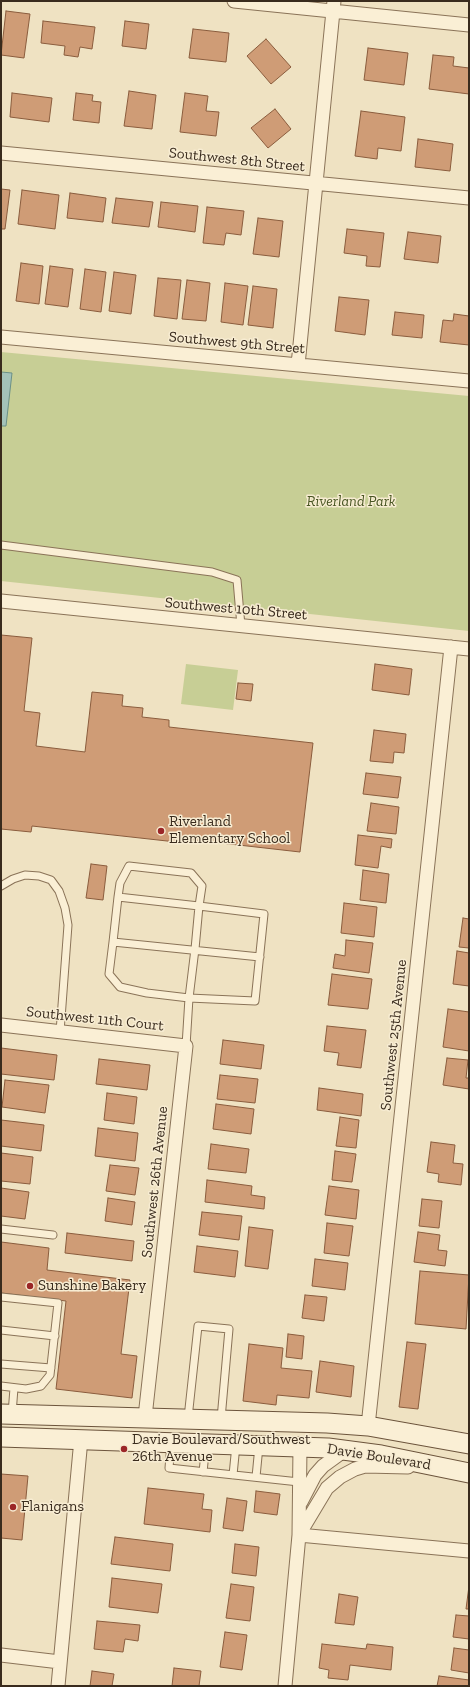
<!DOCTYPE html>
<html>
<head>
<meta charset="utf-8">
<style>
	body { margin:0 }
	#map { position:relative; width:470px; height:1687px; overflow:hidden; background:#efe2c2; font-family:"Zilla Slab",serif }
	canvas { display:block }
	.frame { position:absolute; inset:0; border:2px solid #392b1d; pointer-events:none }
</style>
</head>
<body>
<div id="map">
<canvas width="470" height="1687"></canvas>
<div class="frame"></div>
</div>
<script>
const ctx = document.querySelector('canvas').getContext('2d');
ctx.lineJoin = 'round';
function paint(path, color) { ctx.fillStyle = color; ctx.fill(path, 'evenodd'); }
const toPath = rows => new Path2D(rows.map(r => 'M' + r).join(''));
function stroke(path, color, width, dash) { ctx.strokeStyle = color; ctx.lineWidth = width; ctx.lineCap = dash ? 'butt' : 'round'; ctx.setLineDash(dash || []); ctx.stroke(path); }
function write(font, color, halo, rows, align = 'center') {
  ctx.font = font + ' "Zilla Slab",serif'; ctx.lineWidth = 3; ctx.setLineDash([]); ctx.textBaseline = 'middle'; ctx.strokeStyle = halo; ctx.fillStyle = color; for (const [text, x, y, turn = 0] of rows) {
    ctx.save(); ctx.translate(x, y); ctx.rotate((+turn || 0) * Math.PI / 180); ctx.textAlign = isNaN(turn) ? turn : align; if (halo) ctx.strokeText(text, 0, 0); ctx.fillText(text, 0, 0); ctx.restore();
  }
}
paint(toPath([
	[1,352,469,396,469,631,1,581],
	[186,664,238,670,233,710,181,704]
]), '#c7ce95');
const water = toPath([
	[1,372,12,373,6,426,1,426,1,372]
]);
paint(water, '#a4c2b9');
stroke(water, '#6b9087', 1);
const building = toPath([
	[6,11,30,14,24,58,1,55,6,11],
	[43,21,95,27,92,49,80,47,78,57,64,55,65,46,41,43,43,21],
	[125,21,149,24,146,49,122,46,125,21],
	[193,29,229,33,226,62,189,58,193,29],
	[266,39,291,67,271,84,247,56,266,39],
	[368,48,408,53,404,85,364,80,368,48],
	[433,55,454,57,453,66,469,68,469,94,429,89,433,55],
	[129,91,156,95,152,129,124,126,129,91],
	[12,93,52,98,49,122,10,117,12,93],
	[76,93,93,95,92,101,101,102,99,123,73,120,76,93],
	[185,93,208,96,206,111,219,112,216,136,180,132,185,93],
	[275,109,291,129,268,148,251,128,275,109],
	[361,111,405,117,401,151,378,148,377,159,355,156,361,111],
	[418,139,453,144,450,171,415,167,418,139],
	[1,189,10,190,5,229,1,229,1,189],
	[22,190,59,195,55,229,18,224,22,190],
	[70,193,106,198,103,222,67,218,70,193],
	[116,198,153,202,149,227,112,223,116,198],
	[161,202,198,206,195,232,158,227,161,202],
	[207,207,244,211,241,235,226,233,224,245,203,243,207,207],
	[258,218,283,221,279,257,253,254,258,218],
	[347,229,384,233,380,267,366,266,367,256,344,253,347,229],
	[408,232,441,236,438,263,404,259,408,232],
	[21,263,43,266,39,304,16,301,21,263],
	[50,266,73,269,68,307,45,304,50,266],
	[85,269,106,272,101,312,80,309,85,269],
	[114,272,136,275,131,314,109,311,114,272],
	[158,278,181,280,177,319,154,316,158,278],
	[187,280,210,283,206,321,182,319,187,280],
	[225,283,248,286,243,325,221,322,225,283],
	[253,286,277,289,273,328,248,325,253,286],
	[339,297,369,300,365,335,335,331,339,297],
	[395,312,424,315,422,338,392,335,395,312],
	[454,314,469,316,469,345,440,342,443,320,453,321,454,314],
	[1,635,32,638,24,711,40,713,36,746,85,752,92,692,123,695,122,706,143,708,142,717,169,720,169,727,313,743,300,852,177,838,176,842,32,826,31,832,1,829,1,635],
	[375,664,412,669,409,695,372,690,375,664],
	[238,683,253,684,251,701,236,699,238,683],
	[374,730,406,734,404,753,394,752,393,763,370,761,374,730],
	[366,773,401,777,398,798,363,794,366,773],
	[371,803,399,807,396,834,367,831,371,803],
	[358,835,392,839,391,848,381,846,378,868,355,865,358,835],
	[91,864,107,866,103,900,86,898,91,864],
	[363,870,389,874,386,903,360,900,363,870],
	[344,903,377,907,374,937,341,933,344,903],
	[463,918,469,919,469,948,459,947,463,918],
	[346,940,373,943,369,973,333,968,335,954,345,956,346,940],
	[457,951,469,953,469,986,453,984,457,951],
	[332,974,372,979,368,1009,328,1005,332,974],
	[448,1009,469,1012,469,1051,443,1047,448,1009],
	[327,1026,366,1030,361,1068,337,1065,339,1053,324,1051,327,1026],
	[223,1040,264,1045,261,1069,220,1064,223,1040],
	[1,1048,57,1055,54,1080,1,1074,1,1048],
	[447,1058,468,1060,466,1078,469,1078,469,1089,443,1085,447,1058],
	[99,1059,150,1065,147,1090,96,1084,99,1059],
	[220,1075,258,1079,255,1103,217,1099,220,1075],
	[5,1080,49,1085,45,1113,2,1107,5,1080],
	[319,1088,363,1094,361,1116,317,1110,319,1088],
	[107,1093,137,1097,134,1124,104,1120,107,1093],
	[216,1104,254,1109,251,1134,213,1129,216,1104],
	[340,1117,359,1120,356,1148,336,1146,340,1117],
	[1,1120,44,1125,41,1151,1,1146,1,1120],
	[98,1128,138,1133,135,1161,95,1156,98,1128],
	[431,1142,455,1145,453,1163,463,1164,461,1185,438,1182,439,1174,427,1172,431,1142],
	[211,1144,249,1149,246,1173,208,1169,211,1144],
	[335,1151,356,1154,352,1182,332,1180,335,1151],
	[1,1153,33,1157,30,1184,1,1181,1,1153],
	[110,1165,139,1168,135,1195,106,1191,110,1165],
	[207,1180,252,1186,251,1195,265,1197,264,1209,205,1202,207,1180],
	[329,1186,359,1190,356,1219,325,1215,329,1186],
	[1,1188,29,1192,25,1219,1,1216,1,1188],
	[108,1198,135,1202,132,1225,105,1221,108,1198],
	[422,1199,442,1201,439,1228,419,1226,422,1199],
	[202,1212,242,1216,239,1240,199,1235,202,1212],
	[327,1223,353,1226,349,1256,324,1253,327,1223],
	[249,1227,273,1230,268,1269,245,1266,249,1227],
	[418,1232,440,1235,438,1250,447,1251,445,1266,414,1262,418,1232],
	[67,1233,134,1241,132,1261,65,1253,67,1233],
	[1,1242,49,1248,47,1270,130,1280,121,1354,137,1356,132,1398,56,1389,66,1301,1,1293,1,1242],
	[197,1246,238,1251,235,1277,194,1272,197,1246],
	[315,1259,348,1263,345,1290,312,1286,315,1259],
	[420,1271,469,1275,466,1329,415,1324,420,1271],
	[305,1295,327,1297,324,1321,302,1318,305,1295],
	[288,1334,304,1336,302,1359,286,1357,288,1334],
	[407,1342,426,1344,418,1409,399,1407,407,1342],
	[249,1344,283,1348,281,1368,312,1371,309,1398,277,1395,276,1405,243,1401,249,1344],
	[320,1361,354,1366,351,1397,316,1392,320,1361],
	[1,1474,28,1476,22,1540,1,1538,1,1474],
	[148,1488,204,1494,202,1509,212,1510,210,1532,144,1524,148,1488],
	[256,1491,280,1494,277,1515,254,1512,256,1491],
	[227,1498,247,1501,243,1531,223,1528,227,1498],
	[115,1537,173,1544,170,1571,111,1564,115,1537],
	[235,1544,259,1547,256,1576,232,1573,235,1544],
	[112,1578,162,1584,158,1613,109,1607,112,1578],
	[231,1584,254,1587,250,1621,226,1618,231,1584],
	[469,1586,469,1609,466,1609,469,1586],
	[339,1594,358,1597,354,1625,335,1623,339,1594],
	[456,1615,469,1616,469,1639,453,1637,456,1615],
	[97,1621,140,1625,138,1641,125,1639,123,1652,94,1649,97,1621],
	[225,1632,247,1635,242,1670,220,1667,225,1632],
	[322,1644,366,1649,367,1644,393,1647,391,1670,350,1665,348,1680,328,1678,329,1670,319,1668,322,1644],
	[454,1648,469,1650,469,1673,451,1670,454,1648],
	[174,1668,201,1671,199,1686,172,1686,174,1668],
	[92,1671,114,1674,112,1686,90,1686,92,1671],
	[439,1676,469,1680,469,1686,437,1686,439,1676]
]);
paint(building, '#cf9c76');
stroke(building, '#8a5c3d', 1);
const lane = toPath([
	[1,545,212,572,237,580,241,626],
	[1,886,13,879,25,875,39,876,51,880,59,891,65,908,68,925,60,1032],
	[118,897,199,906,264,914,255,1001,189,998,147,993,120,987,109,974,113,942,118,897,120,883,129,866,191,873,202,886,199,906,195,949,189,998,186,1046],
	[113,942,260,957],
	[1,1229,53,1235],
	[1,1297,58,1303,50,1375,41,1386,26,1389,1,1386],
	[1,1330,55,1336],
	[1,1364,51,1368],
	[12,1414,14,1388],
	[188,1418,198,1326,229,1329,221,1419],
	[171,1443,169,1468,299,1482],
	[203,1472,206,1444],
	[233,1475,236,1445],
	[256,1477,259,1446]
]);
const street = toPath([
	[234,1,469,25],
	[1,153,469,198],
	[1,337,469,381],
	[298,365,334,1],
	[1,601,469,649],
	[1,1025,186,1046,145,1417],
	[368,1426,451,647],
	[301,1502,315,1475,323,1466,345,1450],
	[300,1533,327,1488,340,1477,355,1469,365,1466,408,1467],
	[299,1535,469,1551],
	[1,1655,60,1662],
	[58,1686,81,1439],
	[285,1686,299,1535,300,1446]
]);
const secondary = toPath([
	[1,1414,327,1423,368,1426,469,1444],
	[1,1437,328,1448,381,1455,469,1473]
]);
stroke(lane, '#8a7358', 9);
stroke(street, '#8a7358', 15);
stroke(secondary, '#6c543c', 21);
stroke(lane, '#faefd5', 7);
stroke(street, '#faefd5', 13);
stroke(secondary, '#faefd5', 19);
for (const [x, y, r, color] of [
	[161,831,4,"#9b2627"],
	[30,1286,4,"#9b2627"],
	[124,1449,4,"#9b2627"],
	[13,1507,4,"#9b2627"]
]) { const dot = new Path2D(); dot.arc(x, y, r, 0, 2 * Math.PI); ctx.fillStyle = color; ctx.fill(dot); stroke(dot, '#f7ecd2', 1.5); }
write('15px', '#392b1d', '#f7ecd2', [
	["Southwest 8th Street",237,160,6],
	["Southwest 9th Street",237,343,5],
	["Southwest 10th Street",236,609,5],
	["Southwest 11th Court",95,1019,6],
	["Southwest 25th Avenue",394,1035,-84],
	["Southwest 26th Avenue",155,1182,-84],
	["Davie Boulevard",379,1457,9]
]);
write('italic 15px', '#495623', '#f7ecd2', [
	["Riverland Park",351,502]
]);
write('15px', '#392b1d', '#f7ecd2', [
	["Riverland",169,822],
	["Elementary School",169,839],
	["Sunshine Bakery",38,1286],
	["Davie Boulevard/Southwest",132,1440],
	["26th Avenue",132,1457],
	["Flanigans",21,1507]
], 'left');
</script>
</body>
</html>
